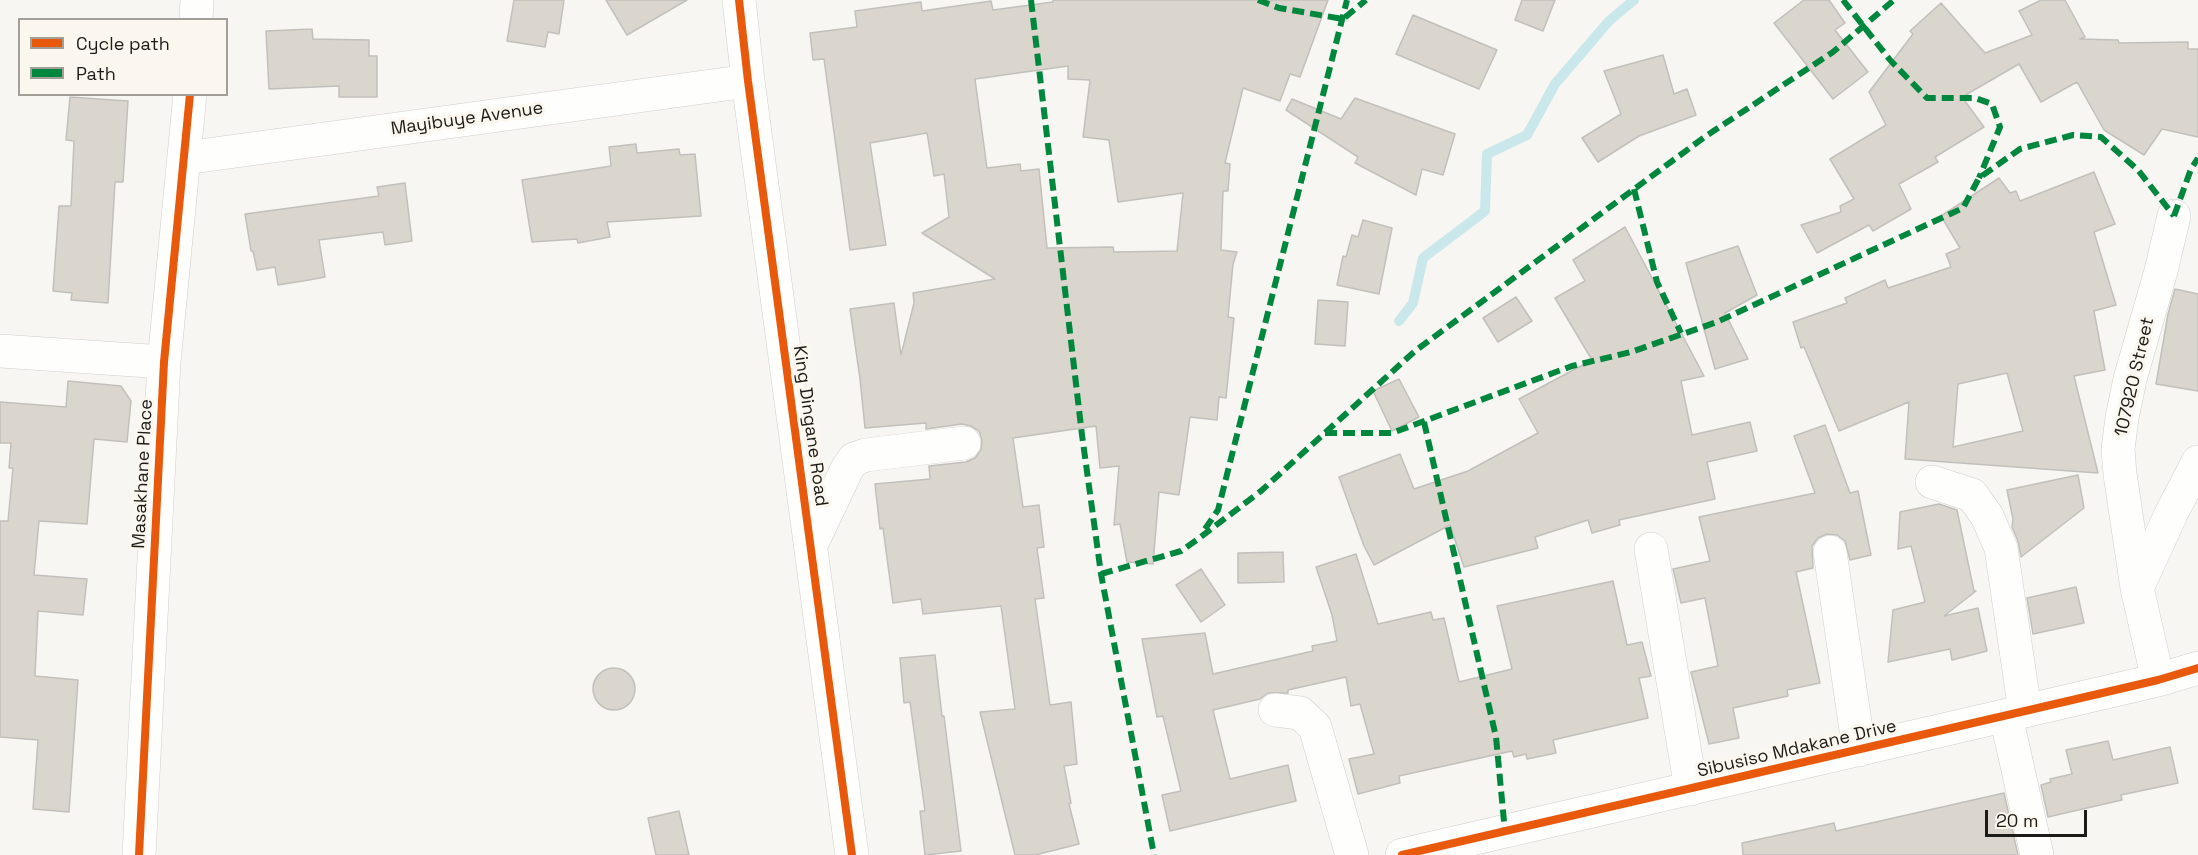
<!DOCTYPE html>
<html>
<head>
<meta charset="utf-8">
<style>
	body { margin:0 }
	#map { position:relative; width:2198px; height:855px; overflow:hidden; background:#f8f6f2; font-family:"Space Grotesk",sans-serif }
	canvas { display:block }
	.legend { position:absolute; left:18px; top:18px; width:210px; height:78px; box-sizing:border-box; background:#fcf7ee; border:2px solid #a29f98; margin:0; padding:8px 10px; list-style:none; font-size:18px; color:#1c1b17 }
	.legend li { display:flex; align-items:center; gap:12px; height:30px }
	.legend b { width:30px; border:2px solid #a29f98 }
	.scale { position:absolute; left:1985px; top:810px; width:102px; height:27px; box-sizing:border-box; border:3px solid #1c1b17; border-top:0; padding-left:8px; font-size:18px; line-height:21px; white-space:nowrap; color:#1c1b17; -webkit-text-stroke:4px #fcf7ee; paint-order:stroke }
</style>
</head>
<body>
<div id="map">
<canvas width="2198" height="855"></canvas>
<ul class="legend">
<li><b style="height:8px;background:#e8590c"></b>Cycle path</li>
<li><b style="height:8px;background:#00873e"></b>Path</li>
</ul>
<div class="scale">20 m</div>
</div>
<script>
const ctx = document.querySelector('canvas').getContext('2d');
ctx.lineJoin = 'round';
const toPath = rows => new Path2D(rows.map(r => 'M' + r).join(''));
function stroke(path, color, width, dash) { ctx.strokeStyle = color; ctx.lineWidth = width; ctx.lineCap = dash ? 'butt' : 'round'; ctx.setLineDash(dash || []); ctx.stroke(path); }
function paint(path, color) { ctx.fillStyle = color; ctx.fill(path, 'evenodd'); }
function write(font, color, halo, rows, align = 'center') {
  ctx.font = font + ' "Space Grotesk",sans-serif'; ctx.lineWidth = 6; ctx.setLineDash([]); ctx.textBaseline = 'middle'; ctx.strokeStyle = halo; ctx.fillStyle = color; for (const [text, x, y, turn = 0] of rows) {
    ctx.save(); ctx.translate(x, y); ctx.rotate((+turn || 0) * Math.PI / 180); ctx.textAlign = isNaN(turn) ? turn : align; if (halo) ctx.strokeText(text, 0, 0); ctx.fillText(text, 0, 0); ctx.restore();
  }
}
stroke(toPath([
	[1399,321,1413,303,1423,258,1485,211,1487,154,1527,135,1555,84,1609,21,1634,0]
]), '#cae8ec', 10);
const building = toPath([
	[514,0,564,0,559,34,548,32,545,47,507,41,514,0],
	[606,0,687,0,627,35,606,0],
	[1053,0,1328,0,1300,77,1290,74,1280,101,1243,88,1225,163,1230,164,1228,191,1223,191,1221,250,1237,252,1233,264,1228,317,1234,318,1226,398,1219,397,1217,420,1190,417,1179,495,1159,492,1153,564,1127,562,1120,524,1114,525,1119,466,1100,468,1096,426,1013,438,1023,507,1039,505,1044,547,1037,548,1044,598,1035,599,1050,705,1071,702,1077,764,1064,766,1071,803,1069,804,1079,844,1035,855,1015,855,980,712,1015,709,1001,606,923,614,921,599,893,603,883,528,880,529,875,484,930,479,929,466,966,462,975,458,981,450,982,440,979,431,971,426,962,424,926,429,926,423,865,428,860,379,850,309,894,303,901,355,914,303,913,293,995,279,922,233,949,217,944,174,934,176,927,133,870,143,886,245,850,250,824,59,813,60,810,33,857,27,855,11,921,2,922,11,991,1,993,10,1053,2,1053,0],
	[1068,66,1068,79,1090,80,1083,137,1109,140,1118,202,1183,193,1177,251,1114,252,1113,247,1047,248,1039,169,1021,171,1020,164,987,168,975,79,1068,66],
	[1522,0,1555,0,1543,31,1515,20,1522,0],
	[1804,0,1829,0,1845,23,1835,30,1868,72,1833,99,1774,23,1804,0],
	[2041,0,2065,0,2085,37,2080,39,2118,40,2119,43,2188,42,2188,49,2198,49,2198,137,2162,129,2144,155,2104,130,2077,82,2041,102,2019,64,1962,97,1984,127,1935,157,1938,162,1899,184,1911,209,1873,231,1869,225,1817,253,1801,225,1841,212,1840,206,1854,199,1830,159,1886,125,1869,92,1913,34,1910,31,1941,3,1985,53,2032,35,2019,11,2041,0],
	[1413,15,1497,50,1479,89,1396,54,1413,15],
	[312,29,313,39,369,40,369,56,377,56,377,97,339,97,339,86,269,89,266,31,312,29],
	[1663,55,1674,94,1687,89,1696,115,1639,136,1598,162,1582,138,1621,114,1604,71,1663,55],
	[70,97,128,101,123,182,115,182,108,303,71,300,72,293,53,291,59,206,71,206,74,141,66,140,70,97],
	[1355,98,1455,134,1443,175,1422,169,1416,195,1355,163,1358,157,1286,110,1292,99,1341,119,1355,98],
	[636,144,637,153,679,149,680,155,695,154,701,216,607,222,610,237,578,243,577,239,532,242,522,180,611,166,609,147,636,144],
	[2094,172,2115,224,2094,232,2116,305,2094,311,2105,370,2074,376,2098,473,1905,459,1909,402,1839,431,1804,347,1801,348,1793,322,1847,303,1845,298,1885,280,1888,288,1951,267,1946,254,1960,248,1941,216,1999,178,2010,193,2016,191,2020,201,2094,172],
	[2007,373,2023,431,1953,447,1958,384,2007,373],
	[405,183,412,241,385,245,383,232,319,240,325,277,309,280,278,285,275,267,257,270,253,251,251,251,245,214,379,196,377,187,405,183],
	[1363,220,1392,228,1379,294,1337,285,1343,256,1346,257,1352,235,1358,237,1363,220],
	[1625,227,1704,376,1681,381,1692,435,1750,422,1757,451,1707,462,1715,499,1619,520,1620,525,1592,533,1588,520,1535,537,1538,548,1464,567,1450,525,1374,565,1364,546,1339,477,1400,454,1414,489,1468,471,1538,433,1519,399,1592,360,1555,298,1585,281,1573,260,1625,227],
	[1738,246,1757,295,1725,313,1748,359,1715,369,1686,263,1738,246],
	[2175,289,2198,294,2198,391,2156,384,2168,314,2175,289],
	[1516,297,1532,321,1498,342,1483,318,1516,297],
	[1318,300,1348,302,1345,346,1315,344,1318,300],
	[1399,379,1419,417,1392,431,1373,391,1399,379],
	[68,381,121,386,131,401,127,442,94,439,87,524,39,521,34,575,87,579,83,615,38,611,35,676,78,680,69,812,33,809,38,740,0,737,0,521,8,521,13,468,9,468,11,443,0,443,0,402,66,407,68,381],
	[1825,425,1850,493,1858,491,1871,555,1850,560,1845,541,1837,535,1827,534,1818,538,1812,546,1813,568,1796,572,1820,683,1787,690,1788,696,1733,708,1739,738,1709,744,1691,672,1718,666,1705,598,1681,603,1673,569,1710,561,1699,517,1815,493,1794,436,1825,425],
	[2078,475,2084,508,2021,557,2018,541,2012,527,2013,519,2007,490,2078,475],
	[1939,504,1957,510,1974,591,1976,591,1944,616,1978,608,1987,651,1952,660,1950,649,1888,662,1893,610,1925,602,1911,546,1898,549,1900,512,1939,504],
	[1283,552,1284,582,1238,583,1238,553,1283,552],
	[1356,554,1378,624,1431,612,1433,620,1444,618,1459,682,1512,669,1497,606,1613,581,1627,645,1642,642,1651,676,1639,678,1648,718,1553,740,1556,753,1527,759,1526,754,1514,757,1512,751,1399,776,1400,783,1358,794,1349,759,1374,754,1360,704,1351,706,1346,677,1288,690,1288,693,1268,693,1260,699,1213,710,1230,779,1288,765,1296,801,1170,831,1162,795,1181,791,1163,716,1157,717,1142,639,1205,633,1213,674,1313,651,1312,646,1337,641,1332,615,1316,567,1356,554],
	[1201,569,1225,605,1201,622,1176,585,1201,569],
	[2076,587,2084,623,2033,634,2027,598,2076,587],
	[935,655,942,716,944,716,961,851,925,855,920,811,925,811,910,702,904,703,900,658,935,655],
	'593 689a21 21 0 1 1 42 0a21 21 0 1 1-42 0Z',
	[2108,741,2113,760,2170,747,2178,783,2121,795,2122,800,2048,817,2041,785,2051,782,2050,779,2072,774,2066,750,2108,741],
	[2004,793,2018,855,1743,855,1742,843,1834,823,1836,831,2004,793],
	[679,811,689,855,656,855,648,818,679,811]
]);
paint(building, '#dad5cd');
stroke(building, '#c2c0bc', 1.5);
const minor = toPath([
	[739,0,748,81,852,855],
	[196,20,197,0],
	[185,158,748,81],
	[0,351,164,362],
	[1932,482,1972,495,1987,516,2001,548,2025,711],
	[811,545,847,469,854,459,866,455,964,443],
	[1651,549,1691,789],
	[1830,552,1859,750],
	[2137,588,2172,512,2198,462],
	[2158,680,2137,588,2120,474,2118,449,2122,418,2130,379,2161,271,2174,216],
	[1275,710,1300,713,1315,727,1352,855],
	[2006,716,2037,855],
	[139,855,164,362,190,94],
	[1402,855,2025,711,2158,680,2198,668]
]);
stroke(minor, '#d0cecc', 34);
stroke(minor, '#fefefd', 33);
stroke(toPath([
	[1031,0,1082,435,1101,574,1154,855],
	[1258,0,1279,8,1343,19,1366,0],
	[1843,0,1890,60,1927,98,1975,98,1992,104,2000,127,1979,178],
	[1634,189,1657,282,1681,333],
	[2174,216,2191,169,2198,158],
	[1424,422,1496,737,1505,832],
	[1325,433,1392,433,1572,366,1631,352,1717,322,1963,208,1979,178,2020,149,2073,135,2101,137,2138,170,2174,216],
	[1205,529,1218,510,1347,0],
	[1101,574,1181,551,1198,539,1261,491,1415,351,1706,136,1833,52,1894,0]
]), '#00873e', 6, [12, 6]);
stroke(toPath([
	[739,0,748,81,852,855],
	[139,855,164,362,190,94],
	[1402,855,2025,711,2158,680,2198,668]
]), '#e8590c', 8);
write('18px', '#1c1b17', '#fcf7ee', [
	["Mayibuye Avenue",467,119,-8],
	["107920 Street",2135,377,-77],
	["King Dingane Road",810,426,82],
	["Masakhane Place",143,474,-87],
	["Sibusiso Mdakane Drive",1797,749,-13]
]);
</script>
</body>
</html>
